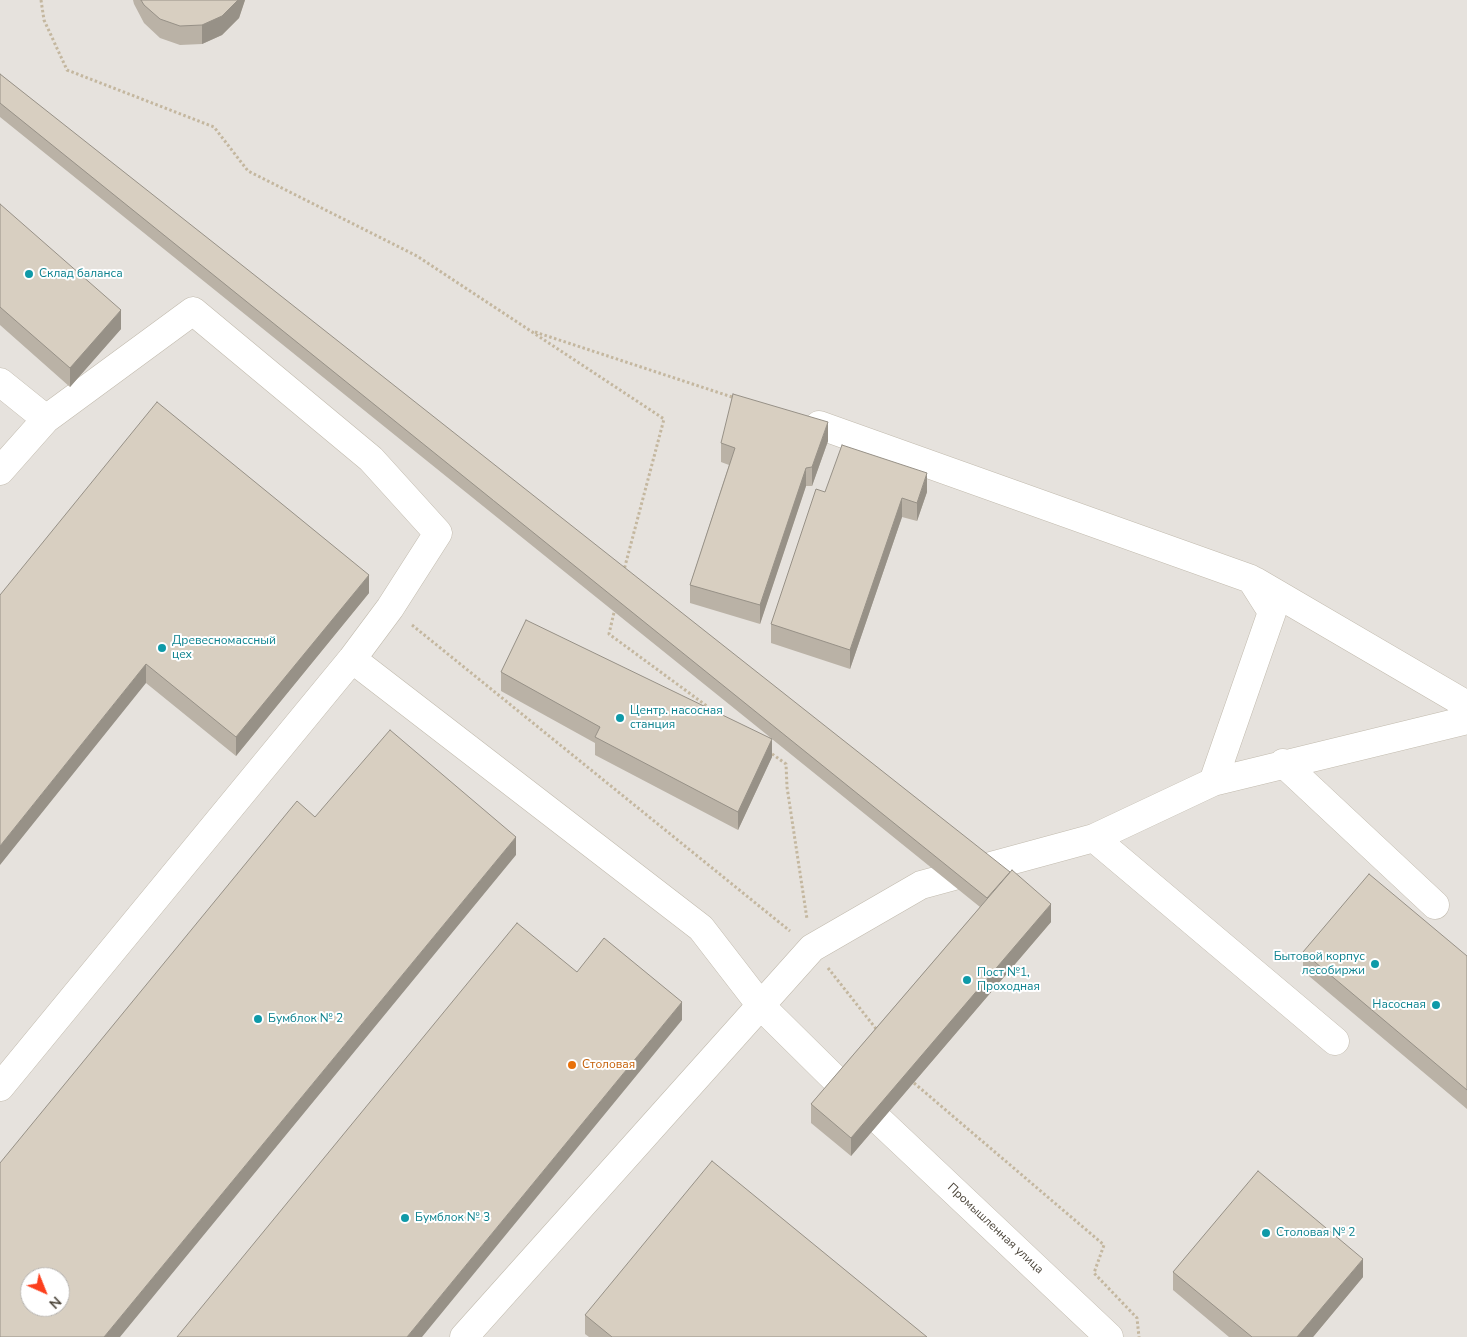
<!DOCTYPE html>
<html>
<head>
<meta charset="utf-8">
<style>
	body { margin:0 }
	#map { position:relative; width:1467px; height:1337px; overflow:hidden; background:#f6f3ec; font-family:"Nunito Sans",sans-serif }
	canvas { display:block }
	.north { position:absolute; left:20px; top:1267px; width:50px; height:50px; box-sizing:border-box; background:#fff; border:1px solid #b7b4b0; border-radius:50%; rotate:136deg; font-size:14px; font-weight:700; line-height:20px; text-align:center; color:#4b4439 }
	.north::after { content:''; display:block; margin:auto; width:18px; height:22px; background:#fc3f1d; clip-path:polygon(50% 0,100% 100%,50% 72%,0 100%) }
</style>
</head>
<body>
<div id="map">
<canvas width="1467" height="1337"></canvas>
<div class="north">N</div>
</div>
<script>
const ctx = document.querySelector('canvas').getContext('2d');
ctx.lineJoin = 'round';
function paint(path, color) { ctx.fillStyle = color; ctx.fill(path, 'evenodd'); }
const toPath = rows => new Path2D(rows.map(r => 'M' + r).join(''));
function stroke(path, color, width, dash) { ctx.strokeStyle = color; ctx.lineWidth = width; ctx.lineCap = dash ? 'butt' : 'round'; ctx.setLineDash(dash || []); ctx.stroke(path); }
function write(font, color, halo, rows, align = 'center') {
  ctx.font = font + ' "Nunito Sans",sans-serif'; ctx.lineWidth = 4; ctx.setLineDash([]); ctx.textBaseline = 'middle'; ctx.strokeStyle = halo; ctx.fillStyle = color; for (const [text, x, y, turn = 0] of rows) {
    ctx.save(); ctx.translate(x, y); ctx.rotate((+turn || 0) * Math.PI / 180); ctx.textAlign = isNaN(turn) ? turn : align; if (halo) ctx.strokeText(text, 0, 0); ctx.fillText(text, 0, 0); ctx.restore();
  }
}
paint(toPath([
	[0,0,1467,0,1467,1337,0,1337],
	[30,1277,60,1277,60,1307,30,1307]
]), '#e6e2dd');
const minor = toPath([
	[0,382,46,419,193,311,371,459,438,533,390,608,352,659,0,1087],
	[819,425,1251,579,1272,612,1213,782],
	[0,471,46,419],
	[1255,581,1467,705],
	[352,659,701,928,762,1007,843,1087],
	[1283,763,1435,905],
	[1094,838,1335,1041],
	[881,1122,1109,1337],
	[464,1337,812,948,921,885,1094,838,1213,782,1467,720]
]);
stroke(minor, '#c2bbae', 29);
stroke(toPath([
	[41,0,44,20,67,70,214,127,248,171,417,256,664,419,624,570],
	[535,332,735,398],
	[615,608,609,634,715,712],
	[412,625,790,931],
	[768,751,786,764,787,787,807,919],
	[828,968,877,1030],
	[914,1083,1104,1245,1094,1273,1137,1318,1139,1337]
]), '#c4b79f', 3, [2.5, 2.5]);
stroke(minor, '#fff', 28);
paint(toPath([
	[133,0,245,0,239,18,222,35,202,44,180,45,160,38,144,23,134,4],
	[0,74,1051,922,851,1156,811,1123,811,1104,980,907,772,739,772,757,738,830,595,755,595,743,501,691,501,672,771,738,0,117],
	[0,204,121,329,70,387,0,325],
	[828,441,812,486,806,486,760,624,690,603,690,585,729,465,721,462,721,443],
	[825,492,927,492,917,521,902,517,850,669,771,643,771,624],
	[369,593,236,756,146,683,0,595],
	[1303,952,1467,956,1467,1109,1303,971],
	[1173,1272,1363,1277,1313,1337,1229,1337,1173,1290],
	[585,1315,927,1337,589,1337,585,1334]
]), '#bab2a6');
paint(toPath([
	[238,0,245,0,239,18,222,35,202,44,202,25],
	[121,310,121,329,70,387,70,368],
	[828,422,828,441,812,486,812,467],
	[806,468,806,486,760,624,760,605],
	[927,473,927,492,917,521,917,503],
	[902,498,902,517,850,669,850,650],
	[369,575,369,593,236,756,236,737],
	[146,664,146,683,0,865,0,846],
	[772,739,772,757,738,830,738,812],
	[516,837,516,855,120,1337,104,1337],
	[1051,904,1051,922,851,1156,851,1138],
	[682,1002,682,1020,422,1337,407,1337],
	[1363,1259,1363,1277,1313,1337,1297,1337]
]), '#979187');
const building = toPath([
	[141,0,238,0,222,16,202,25,180,26,160,19,144,5,141,0],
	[0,74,1010,872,987,898,0,103,0,74],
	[0,204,121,310,70,368,0,307,0,204],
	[733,394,828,422,812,467,806,468,760,605,690,585,735,448,721,443,733,394],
	[157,402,369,575,236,737,146,664,0,846,0,595,157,402],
	[842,445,927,473,917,503,902,498,850,650,771,624,816,489,825,492,842,445],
	[526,620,772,739,738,812,595,737,600,727,501,672,526,620],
	[390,730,516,837,104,1337,0,1337,0,1163,297,801,315,817,390,730],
	[30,1277,60,1277,60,1307,30,1307,30,1277],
	[1012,870,1051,904,851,1138,811,1104,1012,870],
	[1369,874,1467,956,1467,1090,1303,952,1369,874],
	[517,923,577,972,604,938,682,1002,407,1337,177,1337,517,923],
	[712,1161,927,1337,612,1337,585,1315,712,1161],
	[1258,1171,1363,1259,1297,1337,1252,1337,1173,1272,1258,1171]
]);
paint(building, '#d8cfc1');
stroke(building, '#979187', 1);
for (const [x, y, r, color] of [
	[29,274,5,"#0f9aa8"],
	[162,648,5,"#0f9aa8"],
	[620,718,5,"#0f9aa8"],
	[1375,964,5,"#0f9aa8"],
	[967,980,5,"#0f9aa8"],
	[1436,1005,5,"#0f9aa8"],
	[258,1019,5,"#0f9aa8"],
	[572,1065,5,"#e8710a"],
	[405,1218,5,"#0f9aa8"],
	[1266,1233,5,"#0f9aa8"]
]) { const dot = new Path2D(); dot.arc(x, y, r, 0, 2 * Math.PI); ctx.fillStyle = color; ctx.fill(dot); stroke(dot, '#fff', 2); }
write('12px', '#0d838f', '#fff', [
	["Склад баланса",39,274],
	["Древесномассный",172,641],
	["цех",172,655],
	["Центр. насосная",630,711],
	["станция",630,725],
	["Бытовой корпус",1365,957,"right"],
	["лесобиржи",1365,971,"right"],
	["Пост №1,",977,973],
	["Проходная",977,987],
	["Насосная",1426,1005,"right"],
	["Бумблок № 2",268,1019],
	["Бумблок № 3",415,1218],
	["Столовая № 2",1276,1233]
], 'left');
write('12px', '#c56008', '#fff', [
	["Столовая",582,1065]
], 'left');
write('12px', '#4b4439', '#fff', [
	["Промышленная улица",995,1229,43]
]);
</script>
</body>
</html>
